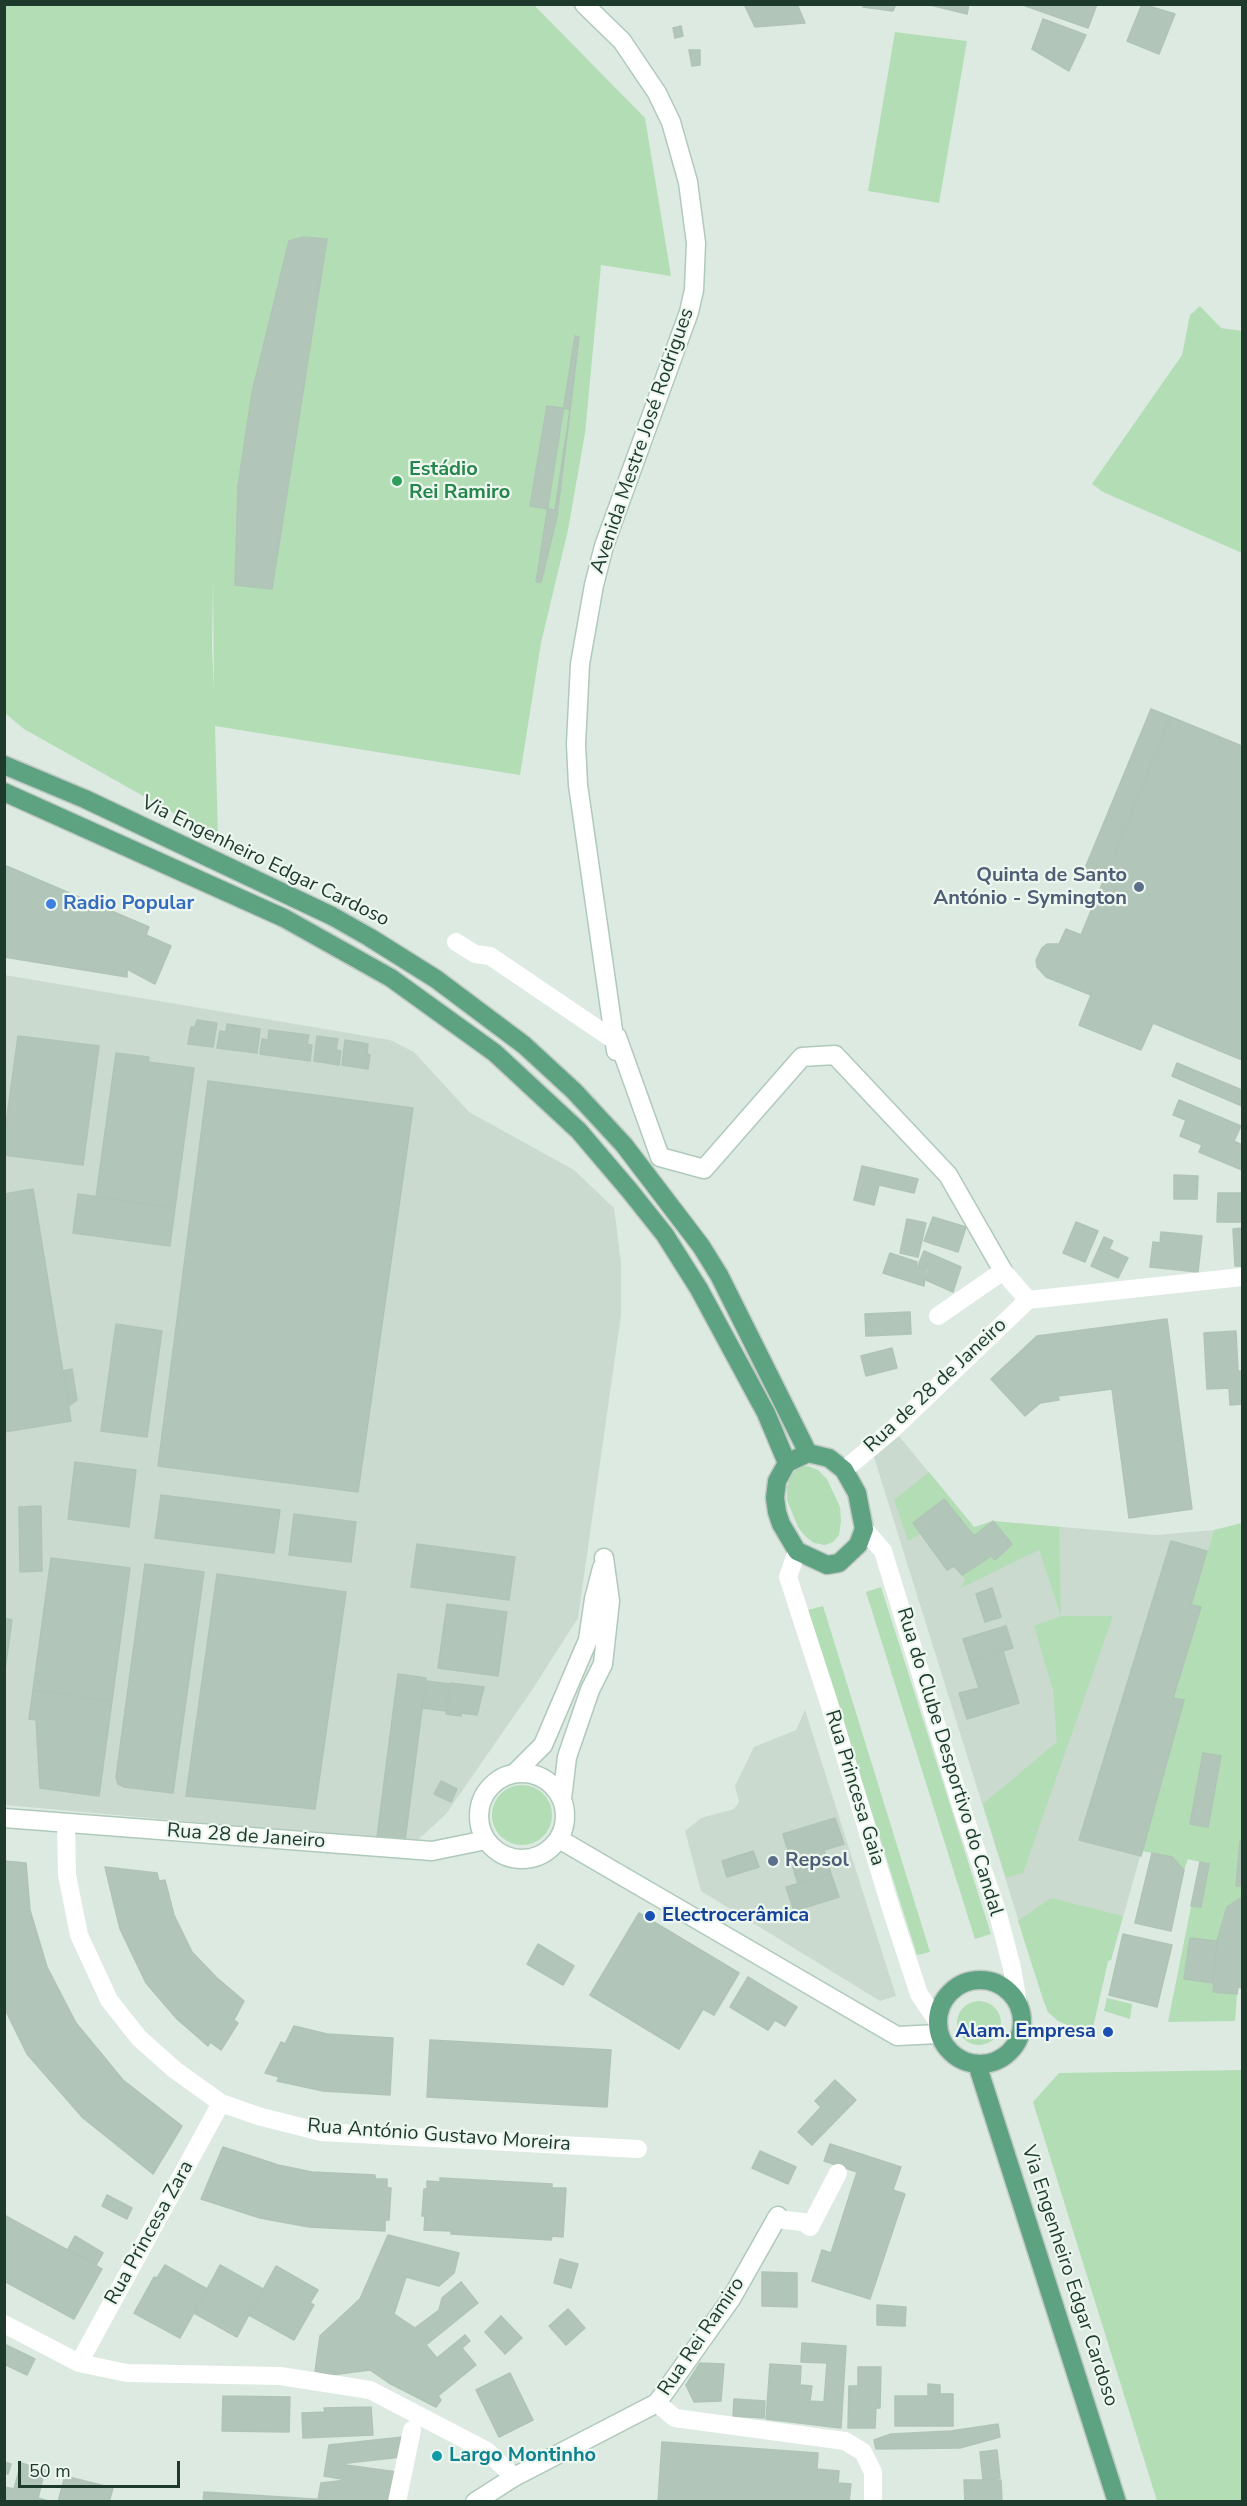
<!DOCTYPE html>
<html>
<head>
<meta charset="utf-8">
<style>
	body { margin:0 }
	#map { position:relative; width:1247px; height:2506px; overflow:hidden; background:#dceae1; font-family:"Nunito Sans",sans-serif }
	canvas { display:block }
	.frame { position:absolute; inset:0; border:6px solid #1d3a2c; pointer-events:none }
	.scale { position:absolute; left:18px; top:2461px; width:162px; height:27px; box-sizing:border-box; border:3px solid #1d3a2c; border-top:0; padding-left:8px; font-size:18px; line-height:21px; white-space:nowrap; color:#1d3a2c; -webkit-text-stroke:4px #edf7ef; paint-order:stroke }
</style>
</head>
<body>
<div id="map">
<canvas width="1247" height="2506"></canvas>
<div class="frame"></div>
<div class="scale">50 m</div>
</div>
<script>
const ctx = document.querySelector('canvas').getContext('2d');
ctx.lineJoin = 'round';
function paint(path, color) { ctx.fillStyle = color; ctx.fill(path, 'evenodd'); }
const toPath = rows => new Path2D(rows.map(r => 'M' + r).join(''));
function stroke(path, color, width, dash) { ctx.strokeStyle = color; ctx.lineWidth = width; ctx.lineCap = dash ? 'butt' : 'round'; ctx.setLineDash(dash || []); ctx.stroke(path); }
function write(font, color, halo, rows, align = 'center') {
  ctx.font = font + ' "Nunito Sans",sans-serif'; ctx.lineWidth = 4.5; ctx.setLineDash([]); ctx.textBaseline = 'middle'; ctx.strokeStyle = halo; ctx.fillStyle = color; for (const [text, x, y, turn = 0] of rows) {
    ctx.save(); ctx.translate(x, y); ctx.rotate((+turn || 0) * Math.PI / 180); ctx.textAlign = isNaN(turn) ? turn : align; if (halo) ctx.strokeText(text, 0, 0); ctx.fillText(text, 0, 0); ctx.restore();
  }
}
paint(toPath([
	[4,975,390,1040,414,1052,469,1112,574,1170,614,1208,621,1263,621,1315,578,1618,532,1690,446,1814,419,1839,406,1841,5,1805],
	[898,1435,974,1527,993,1521,1156,1535,1214,1530,1191,1605,1201,1607,1173,1698,1184,1700,1111,1960,1108,1961,1093,2027,1072,2027,1058,2021,1048,2012,1043,1999,874,1457],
	[805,1710,896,1996,880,2001,701,1891,685,1831,701,1818,734,1809,739,1802,735,1786,754,1747,796,1730]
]), '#cadacf');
paint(toPath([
	[5,5,534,5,645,118,671,276,601,265,585,433,568,530,541,643,520,775,215,726,218,838,24,729,5,713],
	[213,576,214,691,214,692,212,647],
	[895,32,967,41,939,203,868,191],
	[1200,306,1221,328,1242,331,1242,553,1103,492,1092,484,1182,355,1190,315],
	[808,1466,818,1470,827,1479,840,1507,841,1521,839,1535,833,1542,825,1545,814,1543,805,1536,798,1527,787,1500,787,1487,791,1476,798,1467],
	[929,1472,974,1527,993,1521,1059,1527,1061,1616,1113,1616,1023,1873,1006,1878,983,1804,1057,1742,1053,1690,1034,1626,1061,1616,1039,1550,961,1588,965,1579,962,1575,991,1556,995,1560,1012,1544,974,1536,943,1499,914,1523,920,1534,908,1541,894,1500],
	[1242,1523,1242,1897,1227,1907,1217,1941,1190,1938,1184,1978,1213,1983,1213,1992,1237,1994,1235,2021,1168,2022,1200,1862,1188,1859,1184,1870,1172,1857,1142,1851,1183,1700,1173,1698,1200,1607,1191,1605,1214,1530],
	[881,1587,991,1934,975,1939,866,1592],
	[823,1606,930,1952,917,1955,808,1610],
	'492 1815a30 30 0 1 1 60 0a30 30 0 1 1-60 0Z',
	[1051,1898,1123,1916,1111,1960,1108,1961,1093,2027,1072,2027,1058,2021,1048,2012,1043,1999,1018,1921],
	[1107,1998,1132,2004,1130,2019,1104,2011],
	'957 2023a22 22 0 1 1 44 0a22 22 0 1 1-44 0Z',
	[1242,2070,1242,2501,1157,2501,1033,2102,1059,2073]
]), '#b3ddb5');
const building = toPath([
	[744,4,797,4,805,23,755,27,744,4],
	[864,4,896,4,893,11,863,7,864,4],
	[926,4,969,4,967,14,926,4],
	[1020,4,1097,4,1088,28,1020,4],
	[1142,4,1175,14,1159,54,1127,41,1142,4],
	[1043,19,1086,35,1069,71,1032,49,1043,19],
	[681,26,683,36,675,38,673,28,681,26],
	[689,50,700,50,700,65,692,66,689,50],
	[303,237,327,239,272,589,235,585,238,486,252,393,289,241,303,237],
	[575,336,579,337,557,517,541,582,536,582,575,336],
	[547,406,570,409,555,510,530,506,547,406],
	[1151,709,1171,717,1103,882,1083,873,1151,709],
	[1171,717,1242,746,1242,1060,1153,1023,1141,1050,1079,1025,1091,995,1046,977,1037,967,1036,960,1042,948,1047,944,1059,944,1066,929,1081,935,1171,717],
	[4,865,149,927,146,935,171,946,155,984,127,969,127,977,4,957,4,865],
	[197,1020,217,1023,213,1047,188,1044,191,1027,195,1027,197,1020],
	[227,1024,260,1029,257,1053,217,1048,220,1031,226,1032,227,1024],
	[269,1030,309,1035,307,1044,312,1045,310,1061,260,1054,262,1039,268,1040,269,1030],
	[18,1036,99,1046,83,1165,4,1155,4,1138,18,1036],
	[317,1036,338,1039,336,1050,341,1051,339,1065,314,1061,317,1036],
	[345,1040,368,1044,367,1054,370,1055,368,1069,342,1065,345,1040],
	[116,1053,149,1057,148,1062,194,1068,175,1208,96,1197,116,1053],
	[1177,1063,1242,1090,1242,1106,1172,1076,1177,1063],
	[208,1081,413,1108,358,1492,158,1466,208,1081],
	[1179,1100,1241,1126,1234,1141,1242,1145,1242,1170,1199,1152,1202,1145,1180,1136,1186,1120,1173,1115,1179,1100],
	[862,1166,918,1179,914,1193,879,1185,874,1205,854,1200,862,1166],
	[1174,1175,1198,1176,1197,1199,1174,1199,1174,1175],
	[33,1189,71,1421,4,1432,4,1194,33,1189],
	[1218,1193,1242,1193,1242,1222,1217,1222,1218,1193],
	[78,1194,175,1208,170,1246,73,1233,78,1194],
	[933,1217,966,1227,958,1252,924,1241,933,1217],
	[907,1219,926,1223,918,1257,900,1253,907,1219],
	[1076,1222,1098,1231,1085,1262,1063,1253,1076,1222],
	[1242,1228,1242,1266,1235,1266,1233,1229,1242,1228],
	[1161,1232,1202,1236,1198,1272,1150,1267,1153,1242,1160,1243,1161,1232],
	[1104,1237,1113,1241,1109,1249,1128,1258,1118,1278,1091,1266,1104,1237],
	[924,1251,961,1267,953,1292,926,1280,928,1269,918,1266,924,1251],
	[890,1253,917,1262,916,1267,926,1268,924,1286,883,1273,890,1253],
	[910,1312,911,1334,866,1336,865,1314,910,1312],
	[1167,1319,1192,1509,1129,1518,1112,1389,1058,1396,1059,1400,1040,1403,1025,1416,991,1379,1037,1336,1167,1319],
	[116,1324,162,1331,147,1437,101,1431,116,1324],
	[1236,1331,1238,1371,1242,1371,1242,1404,1230,1405,1229,1388,1207,1389,1204,1333,1236,1331],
	[892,1348,897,1368,866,1376,861,1356,892,1348],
	[72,1369,77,1400,69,1406,63,1371,72,1369],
	[75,1462,136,1470,129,1527,68,1519,75,1462],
	[161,1495,280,1510,274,1553,155,1538,161,1495],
	[944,1499,974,1536,993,1521,1012,1544,995,1560,991,1556,962,1575,954,1566,947,1570,913,1523,944,1499],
	[41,1506,42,1571,20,1572,19,1507,41,1506],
	[294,1514,356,1522,351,1562,289,1555,294,1514],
	[1171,1541,1207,1551,1191,1605,1201,1607,1173,1698,1184,1700,1141,1856,1079,1840,1171,1541],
	[417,1544,515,1557,509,1600,411,1587,417,1544],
	[51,1558,130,1568,112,1701,33,1690,51,1558],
	[145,1564,204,1572,173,1793,124,1787,118,1784,116,1777,145,1564],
	[217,1574,346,1592,315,1809,186,1796,217,1574],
	[992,1588,1001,1617,985,1622,976,1594,992,1588],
	[447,1604,507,1612,498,1676,438,1668,447,1604],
	[4,1618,12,1620,4,1677,4,1618],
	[1006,1626,1013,1648,970,1661,963,1639,1006,1626],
	[1003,1651,1019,1703,967,1719,959,1693,979,1688,970,1661,1003,1651],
	[398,1674,426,1678,405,1841,377,1837,398,1674],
	[426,1681,450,1684,447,1711,422,1708,426,1681],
	[450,1683,484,1687,477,1715,462,1713,461,1716,446,1714,450,1683],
	[33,1690,112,1701,99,1796,40,1788,36,1720,29,1719,33,1690],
	[1203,1753,1221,1756,1208,1827,1190,1824,1203,1753],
	[441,1781,457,1789,451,1802,434,1794,441,1781],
	[835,1818,844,1844,824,1850,831,1874,798,1884,783,1834,835,1818],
	[1240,1841,1242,1842,1242,1886,1236,1886,1240,1841],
	[753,1851,759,1867,727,1877,722,1861,753,1851],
	[1152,1853,1172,1857,1184,1870,1171,1931,1135,1923,1152,1853],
	[4,1861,26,1863,30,1910,47,1967,76,2023,123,2080,182,2126,153,2174,83,2118,27,2054,4,2007,4,1861],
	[1200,1862,1209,1864,1201,1907,1191,1906,1200,1862],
	[105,1867,157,1873,159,1881,165,1880,174,1915,192,1952,216,1977,244,2001,234,2020,238,2023,221,2050,210,2042,208,2046,177,2019,146,1983,120,1929,105,1867],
	[831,1874,839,1897,794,1911,786,1887,831,1874],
	[1242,1897,1242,1988,1238,1987,1237,1994,1213,1992,1217,1941,1227,1907,1242,1897],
	[639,1913,739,1973,714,2015,703,2009,679,2049,590,1995,639,1913],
	[1123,1934,1172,1945,1157,2007,1109,1995,1123,1934],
	[1190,1938,1217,1941,1213,1983,1184,1979,1190,1938],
	[538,1944,574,1966,563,1985,527,1964,538,1944],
	[748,1977,797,2007,785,2026,775,2020,768,2030,730,2007,748,1977],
	[294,2026,327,2034,393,2038,390,2095,323,2091,277,2081,279,2077,265,2073,281,2042,285,2044,294,2026],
	[430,2040,611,2050,607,2107,427,2097,430,2040],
	[835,2080,856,2100,812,2145,798,2132,821,2107,815,2101,835,2080],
	[830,2144,901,2167,893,2190,905,2194,870,2299,812,2281,822,2250,831,2253,857,2172,824,2161,830,2144],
	[223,2147,278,2165,312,2172,375,2175,375,2179,387,2179,387,2188,391,2188,389,2220,385,2220,385,2231,309,2227,260,2218,201,2199,223,2147],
	[760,2151,796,2167,788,2184,752,2168,760,2151],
	[440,2178,552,2184,552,2188,566,2188,563,2237,552,2236,551,2240,451,2234,451,2231,424,2230,425,2216,422,2216,424,2189,427,2189,427,2181,440,2182,440,2178],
	[107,2195,132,2208,127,2219,102,2206,107,2195],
	[4,2215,102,2269,74,2319,4,2281,4,2215],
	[388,2235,459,2253,454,2273,439,2286,406,2277,394,2314,415,2328,439,2310,442,2298,461,2282,478,2303,426,2345,437,2358,465,2335,470,2341,462,2348,476,2365,438,2396,441,2400,436,2407,389,2383,370,2370,331,2375,315,2371,320,2336,360,2299,388,2235],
	[75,2236,103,2253,96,2265,68,2249,75,2236],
	[560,2259,578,2264,571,2288,554,2283,560,2259],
	[165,2265,207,2289,180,2338,134,2313,154,2277,157,2278,165,2265],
	[220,2265,263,2289,237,2337,194,2313,220,2265],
	[276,2266,318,2290,310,2303,314,2305,294,2340,249,2315,276,2266],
	[762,2272,797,2273,797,2307,762,2306,762,2272],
	[877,2305,906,2307,905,2326,877,2325,877,2305],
	[568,2309,585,2328,566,2345,549,2326,568,2309],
	[501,2316,522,2338,505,2354,485,2332,501,2316],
	[802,2343,846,2346,841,2428,766,2419,770,2364,801,2366,800,2385,812,2386,810,2401,824,2402,827,2363,801,2362,802,2343],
	[4,2344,35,2359,27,2375,4,2364,4,2344],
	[700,2363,724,2364,721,2401,694,2402,686,2385,700,2363],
	[858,2367,881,2367,880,2408,876,2408,875,2428,848,2428,849,2386,858,2386,858,2367],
	[510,2373,533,2420,499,2437,476,2390,510,2373],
	[928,2384,940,2385,940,2394,953,2394,953,2426,895,2426,895,2396,928,2396,928,2384],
	[223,2396,290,2397,289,2432,222,2431,223,2396],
	[734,2399,765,2401,764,2418,733,2416,734,2399],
	[371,2407,373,2435,303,2438,302,2413,325,2412,324,2408,371,2407],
	[998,2424,1000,2437,960,2448,876,2449,874,2440,891,2434,951,2431,998,2424],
	[403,2437,401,2457,339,2464,397,2472,392,2502,318,2500,321,2483,347,2480,324,2476,329,2445,403,2437],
	[662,2442,818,2453,817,2469,839,2471,838,2483,851,2484,849,2502,658,2502,662,2442],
	[997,2450,1000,2478,983,2480,980,2452,997,2450],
	[4,2462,11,2464,8,2474,4,2473,4,2462],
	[21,2463,45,2470,38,2498,52,2502,4,2502,4,2487,14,2489,21,2463],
	[65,2476,113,2488,109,2502,58,2502,65,2476],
	[964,2480,1001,2480,1002,2502,965,2502,964,2480],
	[204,2492,345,2501,203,2502,204,2492]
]);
paint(building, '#b2c5b9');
stroke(building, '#afc4b6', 1.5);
const secondary = toPath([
	[584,4,622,41,657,93,671,122,688,182,696,243,694,290,689,312,604,546,594,585,580,664,576,744,578,785,616,1051],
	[617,1037,660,1157,704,1169,802,1057,835,1055,948,1175,1003,1271],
	[516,1772,543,1745,588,1640,594,1599,602,1568],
	'479 1816a43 43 0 1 1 86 0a43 43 0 1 1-86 0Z',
	[562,1799,567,1757,590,1690,603,1664,610,1601,604,1558],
	[4,1818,432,1851,486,1840],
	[559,1839,897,2036,939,2034],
	[475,2502,514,2477,657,2403,731,2299,778,2216]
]);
const primary = toPath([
	[4,765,85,799,332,916,369,937,436,979,524,1045,574,1091,624,1145,701,1246,719,1275,808,1453],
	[4,792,284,918,391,978,495,1053,579,1131,630,1191,665,1235,699,1289,766,1413,787,1463],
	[808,1453,829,1458,844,1470,857,1493,864,1529,858,1545,839,1563,827,1565,797,1551,781,1524,777,1512,775,1498,777,1481,787,1463,808,1453],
	'938 2022a42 42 0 1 1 84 0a42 42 0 1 1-84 0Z',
	[977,2064,1117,2502]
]);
stroke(secondary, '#afcaba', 21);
stroke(primary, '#c0c8c4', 21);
stroke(toPath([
	[456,942,475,954,490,956,614,1040],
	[938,1316,1003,1271,1028,1300],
	[844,1470,893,1429,1028,1300,1242,1277],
	[864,1529,883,1551,965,1818,998,1914,1012,1968,1018,2003],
	[797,1551,788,1577,829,1703,891,1909,919,1994,937,2021],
	[66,1824,67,1875,79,1935,109,2000,139,2038,175,2070,221,2103,258,2116,321,2132,638,2149],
	[776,2219,803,2222,810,2227,838,2173],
	[4,2324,79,2363,127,2373,280,2376,370,2390,487,2451,514,2477],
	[79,2363,221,2103],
	[657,2403,675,2418,845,2441,863,2452,873,2472,873,2502],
	[397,2502,412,2430]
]), '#fff', 18);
stroke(secondary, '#fff', 18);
stroke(primary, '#5da381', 18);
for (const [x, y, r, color] of [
	[397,481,6,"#2e9e5b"],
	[1139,887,6,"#5c6f8a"],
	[51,904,6,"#3f7fe0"],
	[773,1861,6,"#5c6f8a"],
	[650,1916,6,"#1a4fb4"],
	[1108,2032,6,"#1a4fb4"],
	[437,2456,6,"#0f9aa8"]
]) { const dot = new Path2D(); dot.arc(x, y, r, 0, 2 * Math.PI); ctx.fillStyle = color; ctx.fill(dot); stroke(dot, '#edf7ef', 2); }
write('20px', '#1d3a2c', '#edf7ef', [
	["Avenida Mestre José Rodrigues",643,441,-71],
	["Via Engenheiro Edgar Cardoso",265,862,26],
	["Rua de 28 de Janeiro",936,1386,-43],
	["Rua do Clube Desportivo do Candal",949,1762,73],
	["Rua Princesa Gaia",854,1788,73],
	["Rua 28 de Janeiro",246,1837,4],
	["Rua António Gustavo Moreira",439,2136,4],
	["Rua Princesa Zara",150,2233,-61],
	["Via Engenheiro Edgar Cardoso",1069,2276,72],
	["Rua Rei Ramiro",702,2337,-56]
]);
write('bold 20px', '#27864d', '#edf7ef', [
	["Estádio",409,470],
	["Rei Ramiro",409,493]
], 'left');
write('bold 20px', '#4e5e75', '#edf7ef', [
	["Quinta de Santo",1127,876],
	["António - Symington",1127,899],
	["Repsol",785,1861,"left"]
], 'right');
write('bold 20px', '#366cbe', '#edf7ef', [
	["Radio Popular",63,904]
], 'left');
write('bold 20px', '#164399', '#edf7ef', [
	["Electrocerâmica",662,1916],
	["Alam. Empresa",1096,2032,"right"]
], 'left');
write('bold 20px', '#0d838f', '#edf7ef', [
	["Largo Montinho",449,2456]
], 'left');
</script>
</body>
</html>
